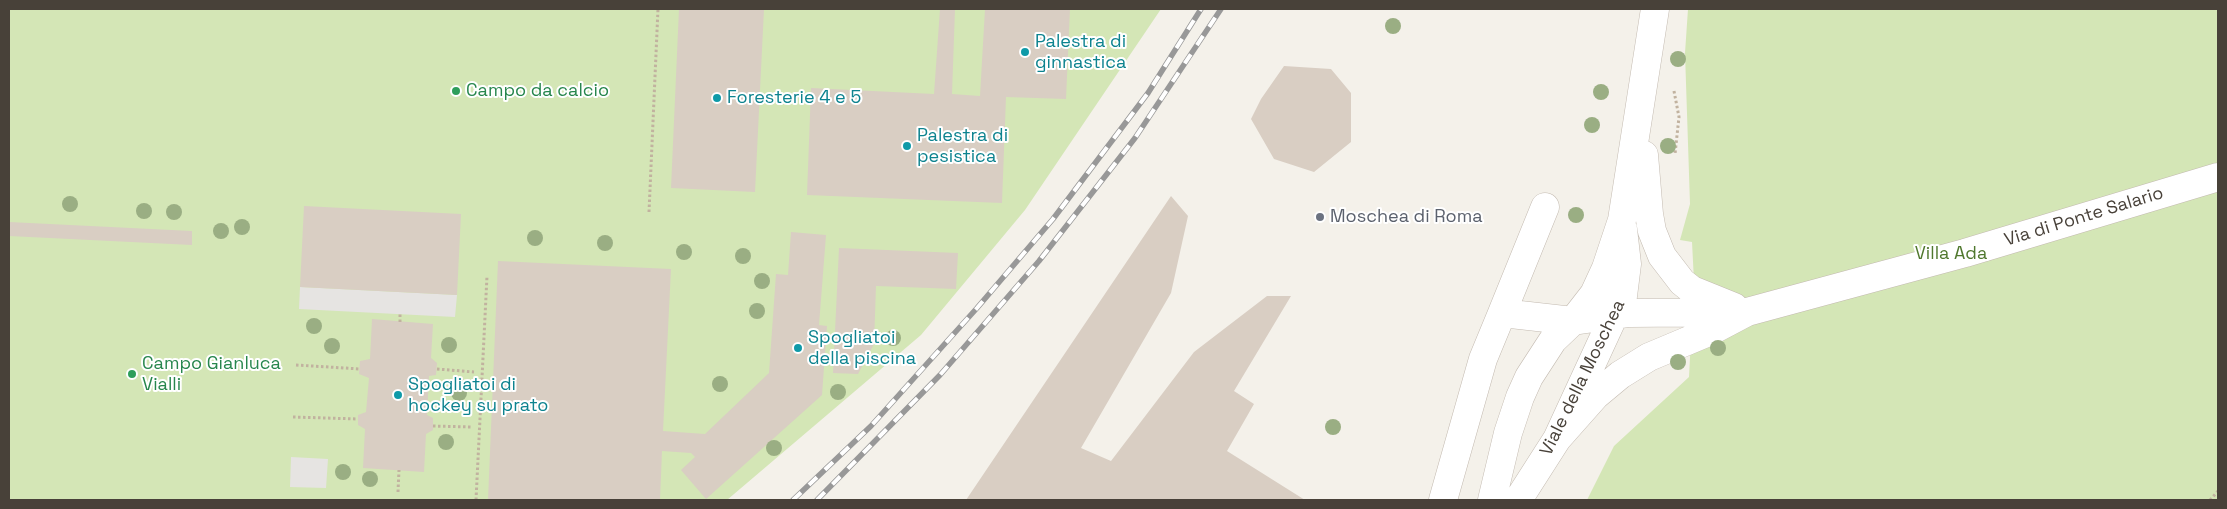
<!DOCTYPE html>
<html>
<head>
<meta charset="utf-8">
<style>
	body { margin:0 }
	#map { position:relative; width:2227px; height:509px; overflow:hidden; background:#f4f1ea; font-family:"Space Grotesk",sans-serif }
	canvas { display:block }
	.frame { position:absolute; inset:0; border:10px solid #484139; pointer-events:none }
</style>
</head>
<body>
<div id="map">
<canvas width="2227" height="509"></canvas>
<div class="frame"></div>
</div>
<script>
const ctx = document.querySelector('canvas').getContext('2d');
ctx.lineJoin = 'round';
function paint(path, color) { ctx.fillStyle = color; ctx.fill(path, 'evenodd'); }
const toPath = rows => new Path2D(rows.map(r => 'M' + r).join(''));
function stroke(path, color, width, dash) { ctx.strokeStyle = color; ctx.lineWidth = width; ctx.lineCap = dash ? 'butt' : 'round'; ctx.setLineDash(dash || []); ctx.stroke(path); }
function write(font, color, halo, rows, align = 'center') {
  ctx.font = font + ' "Space Grotesk",sans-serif'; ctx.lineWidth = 4; ctx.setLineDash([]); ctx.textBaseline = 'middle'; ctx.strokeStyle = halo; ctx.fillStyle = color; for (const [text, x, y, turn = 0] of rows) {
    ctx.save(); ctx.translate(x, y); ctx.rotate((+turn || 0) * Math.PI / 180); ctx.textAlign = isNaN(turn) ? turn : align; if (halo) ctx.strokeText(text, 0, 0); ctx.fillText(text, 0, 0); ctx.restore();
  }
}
paint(toPath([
	[9,9,1161,9,1025,210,921,335,727,500,9,500],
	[1688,9,2218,9,2218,500,1587,500,1614,446,1689,377,1694,281,1692,242,1680,240,1690,204,1685,53]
]), '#d4e6b6');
paint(toPath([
	[300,287,457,295,455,317,299,309],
	[291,457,328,459,326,488,290,487]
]), '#e6e4e2');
paint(toPath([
	[679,9,764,9,755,192,671,188],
	[940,9,955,9,952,94,980,96,985,9,1070,9,1066,99,1006,97,1002,203,807,195,811,88,934,94],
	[1284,66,1331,69,1351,93,1351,142,1314,172,1274,159,1251,119,1261,99],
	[1171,196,1188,216,1171,293,1081,448,1111,461,1194,352,1267,296,1291,296,1234,391,1254,404,1227,451,1305,500,966,500],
	[304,206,461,214,457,295,300,287],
	[9,222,192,231,192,245,9,236],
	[791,232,826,235,819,325,827,326,822,395,706,499,681,470,695,457,691,453,662,451,660,500,488,500,498,261,671,269,663,431,705,434,769,373,776,274,788,275],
	[839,248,958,253,956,289,876,286,874,344,858,374,833,373],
	[372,319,433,324,431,358,437,363,436,375,429,376,427,415,433,418,433,430,426,434,424,472,363,468,365,429,358,425,358,415,366,412,369,378,359,374,360,361,370,359]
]), '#d9cec3');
const minor = toPath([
	[1644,155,1649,214,1652,231,1662,256,1682,282,1692,290,1734,307],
	[1545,207,1502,313,1573,321,1629,313,1743,312],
	[1557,439,1596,395,1620,375,1649,357,1711,331,1747,312,1965,253,2218,177],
	[1443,500,1483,359,1502,313],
	[1492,500,1508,433,1520,397,1529,377,1553,340,1573,321,1594,294,1606,268,1622,220,1655,9],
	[1518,500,1557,439,1623,296,1627,264,1623,229]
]);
stroke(minor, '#c3bab0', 29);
stroke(toPath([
	[1674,91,1679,117,1675,154],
	[649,212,658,9],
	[400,322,400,314],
	[296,365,360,369],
	[437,369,474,372],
	[293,417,358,419],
	[433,426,471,427],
	[398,492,399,470],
	[476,500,487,276],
	[2210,500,2218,491]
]), '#c1b29f', 3, [2.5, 2.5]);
stroke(minor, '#fff', 28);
const rail = toPath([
	[793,500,871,426,977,308,1053,219,1148,93,1201,9],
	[817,500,940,375,1039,261,1135,138,1221,9]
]);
stroke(rail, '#989898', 5.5);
stroke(rail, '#fff', 4, [11]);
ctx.fillStyle = '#9aae83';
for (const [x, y] of [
	[1393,26],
	[1678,59],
	[1601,92],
	[1592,125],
	[1668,146],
	[70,204],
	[144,211],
	[174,212],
	[1576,215],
	[242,227],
	[221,231],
	[535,238],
	[605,243],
	[684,252],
	[743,256],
	[762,281],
	[757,311],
	[314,326],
	[893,338],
	[449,345],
	[332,346],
	[1718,348],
	[1678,362],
	[720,384],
	[838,392],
	[459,393],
	[1333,427],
	[446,442],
	[774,448],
	[343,472],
	[370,479]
]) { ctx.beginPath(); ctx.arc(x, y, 8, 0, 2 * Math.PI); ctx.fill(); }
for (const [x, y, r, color] of [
	[1025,52,5,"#0f9aa8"],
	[456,91,5,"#2e9e5b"],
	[717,98,5,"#0f9aa8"],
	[907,146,5,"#0f9aa8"],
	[1320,217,5,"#6b7280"],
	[798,348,5,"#0f9aa8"],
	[132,374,5,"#2e9e5b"],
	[398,395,5,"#0f9aa8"]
]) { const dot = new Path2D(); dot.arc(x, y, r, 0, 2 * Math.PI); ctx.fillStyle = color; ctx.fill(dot); stroke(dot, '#fff', 2); }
write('18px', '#0d838f', '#fff', [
	["Palestra di",1035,42],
	["ginnastica",1035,63],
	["Foresterie 4 e 5",727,98],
	["Palestra di",917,136],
	["pesistica",917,157],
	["Spogliatoi",808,338],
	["della piscina",808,359],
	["Spogliatoi di",408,385],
	["hockey su prato",408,406]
], 'left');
write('18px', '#27864d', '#fff', [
	["Campo da calcio",466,91],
	["Campo Gianluca",142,364],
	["Vialli",142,385]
], 'left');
write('18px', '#5b616d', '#fff', [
	["Moschea di Roma",1330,217]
], 'left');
write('18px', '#484139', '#fff', [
	["Via di Ponte Salario",2084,217,-17],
	["Viale della Moschea",1583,378,-64]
]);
write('18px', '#50782e', '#fff', [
	["Villa Ada",1951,254]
]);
</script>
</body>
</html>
